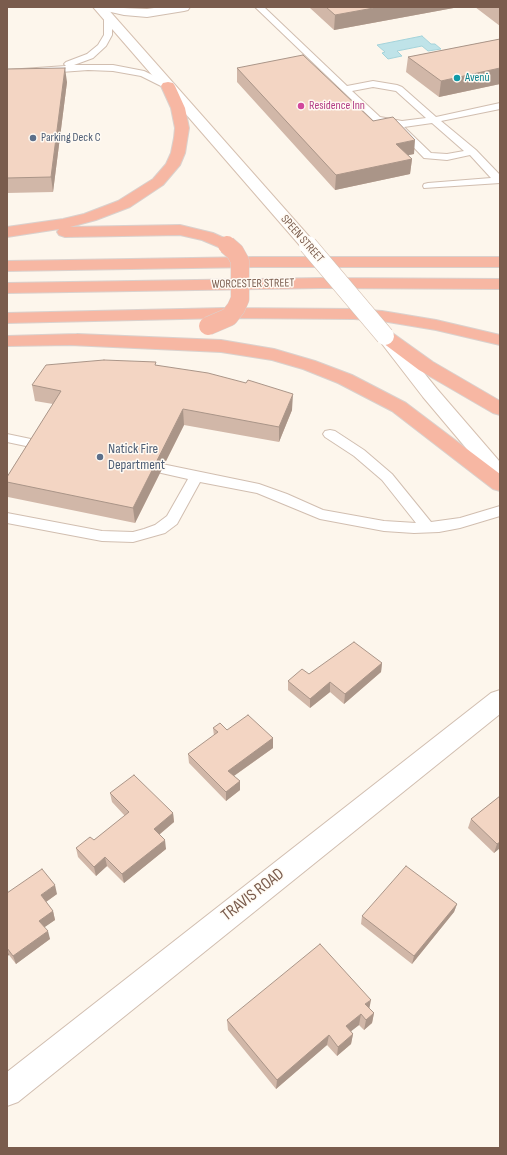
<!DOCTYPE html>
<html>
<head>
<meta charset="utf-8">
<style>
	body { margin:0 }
	#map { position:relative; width:507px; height:1155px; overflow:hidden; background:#fdf6ec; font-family:"Sofia Sans Condensed",sans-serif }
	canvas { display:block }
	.frame { position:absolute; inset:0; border:8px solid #7a5c4d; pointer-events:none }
</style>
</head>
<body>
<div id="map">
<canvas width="507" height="1155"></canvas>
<div class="frame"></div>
</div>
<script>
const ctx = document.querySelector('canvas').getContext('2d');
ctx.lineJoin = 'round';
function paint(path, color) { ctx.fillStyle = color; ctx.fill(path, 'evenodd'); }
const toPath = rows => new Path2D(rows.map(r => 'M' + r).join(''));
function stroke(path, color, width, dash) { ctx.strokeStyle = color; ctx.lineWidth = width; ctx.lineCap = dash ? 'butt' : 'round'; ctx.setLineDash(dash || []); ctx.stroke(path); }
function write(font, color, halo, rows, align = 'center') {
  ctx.font = font + ' "Sofia Sans Condensed",sans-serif'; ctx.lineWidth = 3; ctx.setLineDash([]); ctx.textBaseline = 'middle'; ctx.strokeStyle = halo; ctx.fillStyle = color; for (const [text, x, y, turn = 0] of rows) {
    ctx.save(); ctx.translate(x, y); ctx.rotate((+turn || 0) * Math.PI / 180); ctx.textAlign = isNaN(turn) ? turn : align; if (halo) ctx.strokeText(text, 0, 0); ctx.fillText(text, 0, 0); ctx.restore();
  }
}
const water = toPath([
	[422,36,431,44,435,44,441,49,428,51,422,46,397,51,402,56,388,59,382,53,385,52,377,45,422,36]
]);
paint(water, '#bfe3e8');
stroke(water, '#a5d3da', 1);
const lane = toPath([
	[255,7,264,7,347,86,373,81,397,85,402,87,436,117,500,103,500,109,441,121,476,150,500,175,500,183,424,188,423,186,424,184,428,183,491,178,470,155,447,160,424,158,398,131,396,129,400,126,374,121,255,7],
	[373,87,396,91,426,118,402,121,380,117,352,91,373,87],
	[432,123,464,151,447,154,431,153,404,127,432,123],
	[108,14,112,17,112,35,106,46,93,58,74,65,113,65,144,71,171,84,173,86,171,88,165,88,141,76,113,71,88,70,7,76,7,70,66,66,64,64,66,62,87,54,98,45,104,35,104,17,108,14],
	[330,430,335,431,364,450,392,474,431,522,460,518,500,506,500,516,460,528,439,532,414,533,384,531,320,519,257,493,200,482,177,524,165,533,133,542,102,541,7,523,7,513,102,531,133,532,144,529,155,525,167,516,188,479,157,472,155,469,157,466,162,464,259,484,287,494,323,510,384,521,416,523,382,480,354,456,325,437,323,434,325,431,330,430],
	[7,434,45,442,47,445,45,448,40,449,7,442,7,434]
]);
const street = toPath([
	[100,7,147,9,161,7,190,7,188,10,184,11,147,17,124,15,102,10,100,7],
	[500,690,500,714,18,1102,7,1106,7,1072,491,693,500,690]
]);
const secondary = toPath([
	[93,7,106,7,314,242,316,245,314,248,308,250,302,248,93,7],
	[385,331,391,332,437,389,500,462,500,482,493,480,423,397,379,340,376,336,379,332,385,331]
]);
const highway = toPath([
	[168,82,173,83,175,86,185,108,189,128,185,153,180,165,163,185,130,207,96,220,70,227,180,225,213,233,233,242,235,245,233,248,227,250,221,248,202,240,180,235,65,237,59,235,57,232,59,229,7,237,7,227,63,219,84,214,118,201,153,179,166,164,171,153,174,138,175,128,171,108,161,86,163,83,168,82],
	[254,257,500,257,500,267,254,267,7,271,7,261,254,257],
	[322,278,500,279,500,289,322,288,7,293,7,283,322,278],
	[225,308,354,309,382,311,436,320,500,335,500,345,436,330,382,321,354,319,225,318,7,323,7,313,225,308],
	[385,331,391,332,433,362,500,401,500,415,493,413,419,370,379,340,376,336,379,332,385,331],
	[77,334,221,340,274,349,315,361,352,375,406,403,500,474,500,491,493,489,392,411,338,383,303,369,272,360,221,352,70,345,7,346,7,336,77,334]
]);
stroke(lane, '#d1beb0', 2);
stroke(street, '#d1beb0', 2);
stroke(secondary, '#d6c0b0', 2);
stroke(highway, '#dad1cd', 2);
paint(lane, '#fff');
paint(street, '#fff');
paint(secondary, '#fff');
paint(highway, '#f7b7a3');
const secondaryBridge = toPath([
	[308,245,385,336]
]);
const highwayBridge = toPath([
	[208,326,229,317,236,308,240,299,240,261,235,252,227,245]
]);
stroke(secondaryBridge, '#d6c0b0', 19, []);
stroke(highwayBridge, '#dad1cd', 19, []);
stroke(secondaryBridge, '#fff', 18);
stroke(highwayBridge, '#f7b7a3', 18);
paint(toPath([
	[310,7,459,7,334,30,310,8],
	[475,7,500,7,500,26],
	[500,39,500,84,439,97,406,72,408,57],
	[237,68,373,121,414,154,408,155,412,159,410,174,335,190,237,82],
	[7,69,67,82,53,192,7,193],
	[157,365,292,410,279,442,184,425,135,523,8,497,7,493,7,477,53,404,35,401,32,385],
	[382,663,381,672,344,704,330,692,310,708,288,690,288,681,309,674],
	[213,728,273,738,273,748,234,776,240,781,240,790,226,801,189,763,188,754,214,736],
	[110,793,173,813,174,822,159,835,166,849,124,883,107,866,96,876,78,857,76,848,94,840,125,816,112,802],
	[500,796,500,848,494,853,468,828,471,819],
	[7,893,57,894,46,902,53,911,55,920,44,927,50,939,16,964,9,955,7,956],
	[457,904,454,912,412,964,361,924,362,916],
	[369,1008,374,1013,372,1023,364,1030,359,1025,351,1031,353,1034,351,1044,337,1056,327,1045,276,1089,228,1030,227,1020]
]), '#d1b7a8');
paint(toPath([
	[379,7,459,7,334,30,335,15],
	[65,68,67,82,53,192,51,177],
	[500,68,500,84,439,97,441,81],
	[415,140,414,154,394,158,396,144],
	[412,159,410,174,335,190,336,175],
	[293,394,292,410,279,442,279,427],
	[183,409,184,425,135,523,133,508],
	[382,663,381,672,344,704,345,694],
	[330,682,330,692,310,708,310,699],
	[273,738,273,748,228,780,228,771],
	[240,781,240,790,226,801,226,792],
	[173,813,174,822,155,838,154,829],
	[165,840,166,849,124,883,122,874],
	[500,842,500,848,494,853,497,844],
	[105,857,107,866,96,876,94,867],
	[55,885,57,894,43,904,41,895],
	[457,904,454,912,412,964,414,956],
	[53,911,55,920,42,929,39,921],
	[48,931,50,939,16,964,13,956],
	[7,950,9,955,7,956],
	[371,1000,369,1010,365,1004],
	[374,1013,372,1023,364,1030,366,1020],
	[361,1014,359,1025,345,1036,346,1026],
	[353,1034,351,1044,337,1056,338,1047],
	[329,1035,327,1045,276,1089,277,1080]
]), '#aa9588');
const building = toPath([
	[326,7,379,7,335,15,326,7],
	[500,39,500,68,441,81,408,57,500,39],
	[303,55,373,121,393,117,415,140,396,144,412,159,336,175,237,68,303,55],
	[65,68,51,177,7,178,7,69,65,68],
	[104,360,156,362,155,365,208,373,246,383,248,380,293,394,279,427,183,409,133,508,7,482,7,477,61,391,32,385,46,365,104,360],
	[354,642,382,663,345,694,330,682,310,699,288,681,302,669,309,674,354,642],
	[248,715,273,738,228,771,240,781,226,792,188,754,218,732,213,728,220,723,227,730,248,715],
	[134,775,173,813,154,829,165,840,122,874,105,857,94,867,76,848,90,837,94,840,129,812,110,793,134,775],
	[500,796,500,842,497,844,471,819,500,796],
	[406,866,457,904,414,956,362,916,406,866],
	[42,869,55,885,41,895,53,911,39,921,48,931,13,956,7,948,7,893,42,869],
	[320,944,371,1000,365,1004,374,1013,366,1020,361,1014,346,1026,353,1034,338,1047,329,1035,277,1080,227,1020,320,944]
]);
paint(building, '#f3d5c3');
stroke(building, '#aa9588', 1);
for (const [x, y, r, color] of [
	[457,78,4,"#0f9aa8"],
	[301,106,4,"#d1479c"],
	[33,138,4,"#5c6f8a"],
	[100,457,4,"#5c6f8a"]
]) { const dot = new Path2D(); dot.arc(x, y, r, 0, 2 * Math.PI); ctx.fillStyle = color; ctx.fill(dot); stroke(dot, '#fffaf3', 1.5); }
write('12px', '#0d838f', '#fffaf3', [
	["Avenū",465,78]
], 'left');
write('12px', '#b23c85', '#fffaf3', [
	["Residence Inn",309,106]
], 'left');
write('12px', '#4e5e75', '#fffaf3', [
	["Parking Deck C",41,138]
], 'left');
write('12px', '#7a5c4d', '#fffaf3', [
	["SPEEN STREET",302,239,49],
	["WORCESTER STREET",253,284,-1]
]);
write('14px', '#4e5e75', '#fffaf3', [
	["Natick Fire",108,449],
	["Department",108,465]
], 'left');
write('17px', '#7a5c4d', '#fffaf3', [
	["TRAVIS ROAD",253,895,-38]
]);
</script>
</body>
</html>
